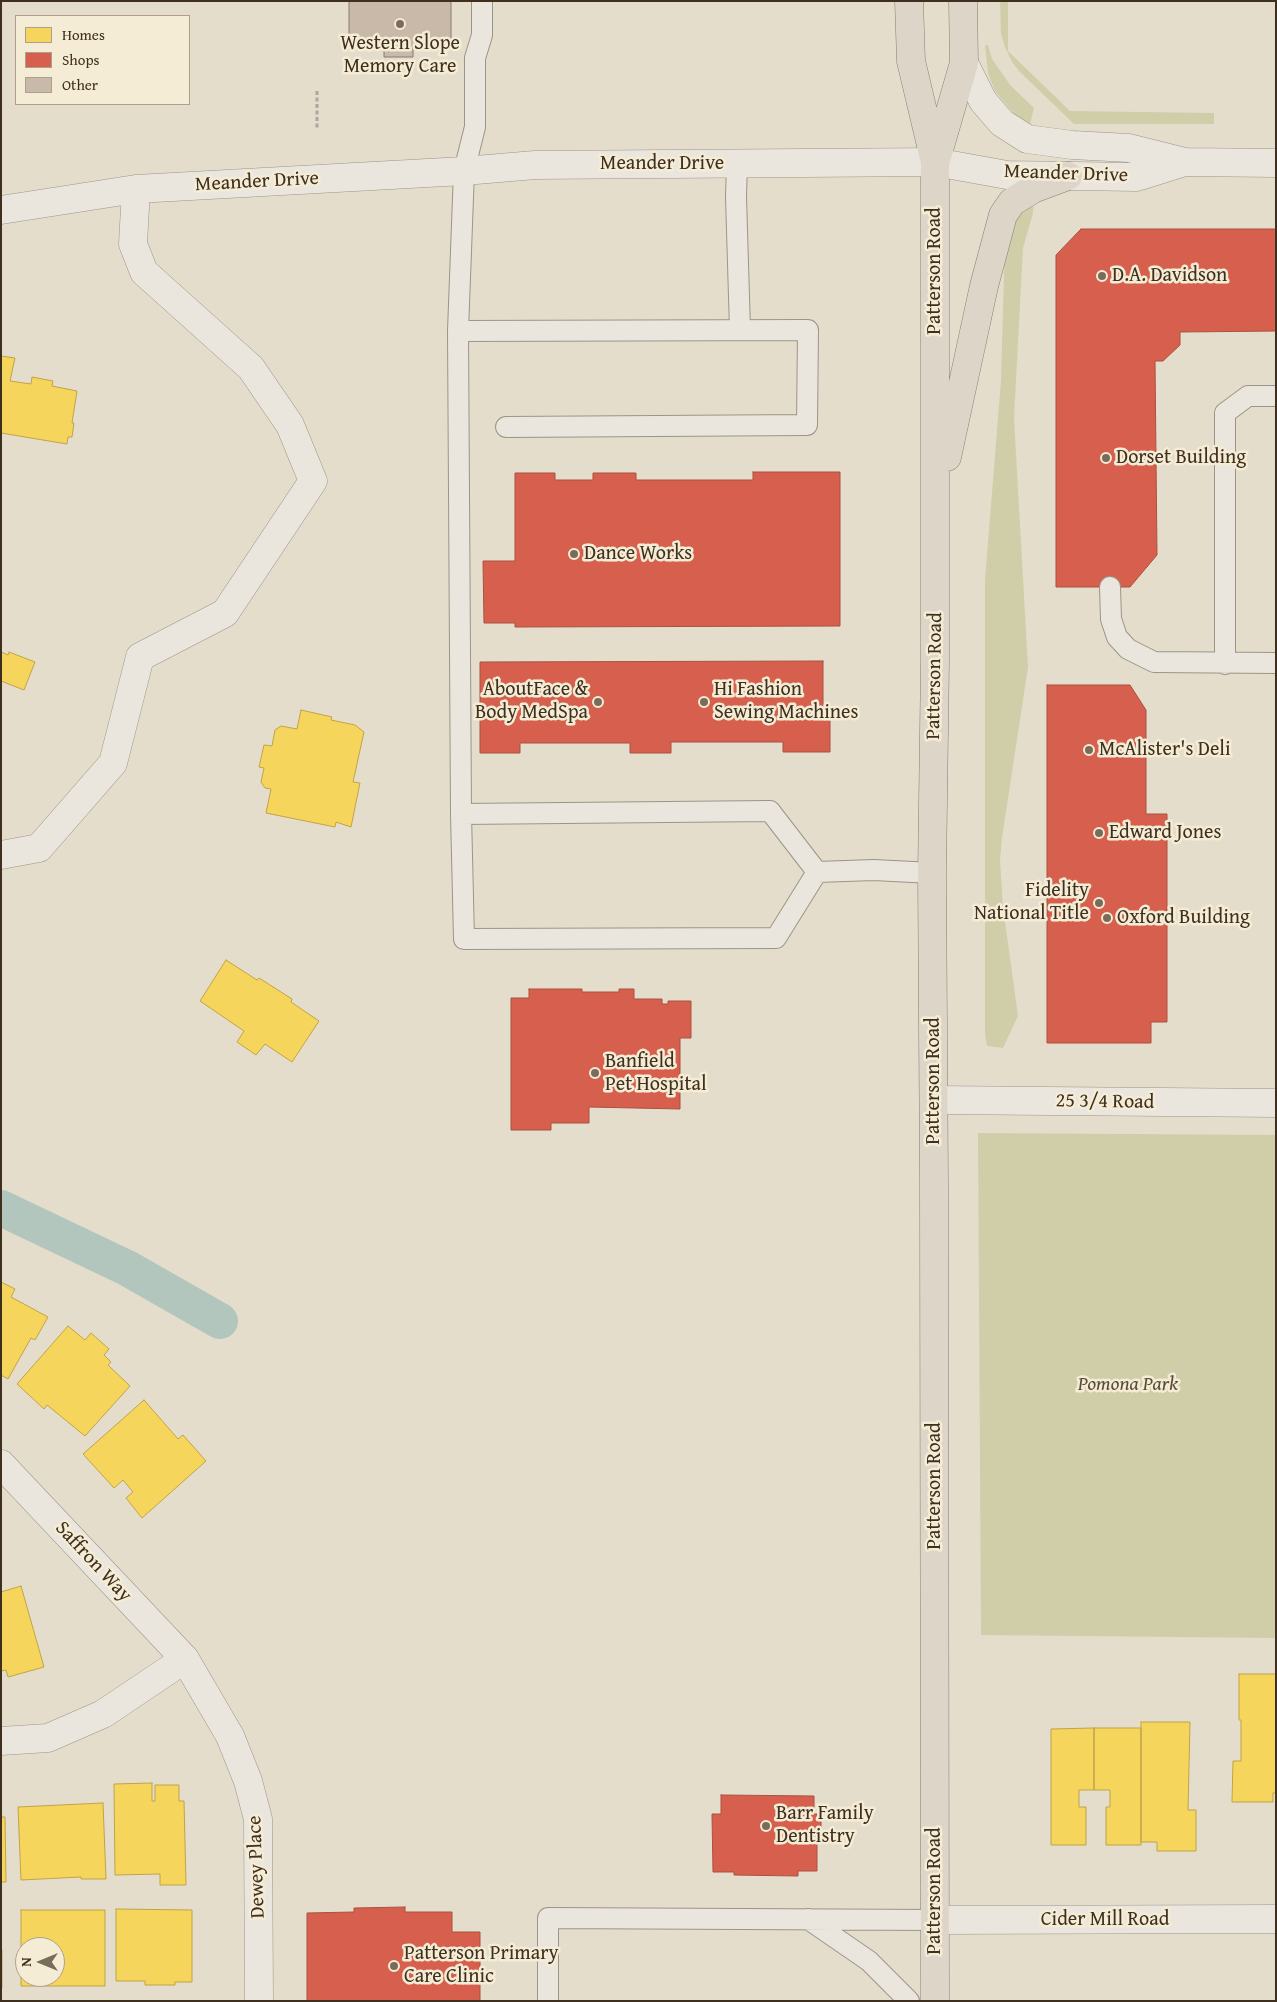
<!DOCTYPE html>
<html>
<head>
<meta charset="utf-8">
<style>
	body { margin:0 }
	#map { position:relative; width:1277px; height:2002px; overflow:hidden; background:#e5ddcb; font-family:"Gentium Book Plus",serif }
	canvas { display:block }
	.frame { position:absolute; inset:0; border:2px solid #3f2f1e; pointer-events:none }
	.legend { position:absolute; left:15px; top:15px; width:175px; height:90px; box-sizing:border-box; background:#f5ecd6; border:1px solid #aca08c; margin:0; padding:6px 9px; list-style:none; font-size:15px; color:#3f2f1e }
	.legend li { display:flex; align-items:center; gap:10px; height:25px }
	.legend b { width:25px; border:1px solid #aca08c }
	.north { position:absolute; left:15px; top:1937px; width:50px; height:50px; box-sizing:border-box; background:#f5ecd6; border:1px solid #aca08c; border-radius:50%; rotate:270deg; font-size:14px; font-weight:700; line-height:20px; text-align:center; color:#3f2f1e }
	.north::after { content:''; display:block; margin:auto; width:18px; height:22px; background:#796c5b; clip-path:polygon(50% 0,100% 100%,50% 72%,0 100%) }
</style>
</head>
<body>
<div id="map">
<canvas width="1277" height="2002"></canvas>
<div class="frame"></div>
<ul class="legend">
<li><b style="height:14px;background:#f6d55c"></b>Homes</li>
<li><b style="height:14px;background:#d6604d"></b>Shops</li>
<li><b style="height:14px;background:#c8b9a9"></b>Other</li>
</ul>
<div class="north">N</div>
</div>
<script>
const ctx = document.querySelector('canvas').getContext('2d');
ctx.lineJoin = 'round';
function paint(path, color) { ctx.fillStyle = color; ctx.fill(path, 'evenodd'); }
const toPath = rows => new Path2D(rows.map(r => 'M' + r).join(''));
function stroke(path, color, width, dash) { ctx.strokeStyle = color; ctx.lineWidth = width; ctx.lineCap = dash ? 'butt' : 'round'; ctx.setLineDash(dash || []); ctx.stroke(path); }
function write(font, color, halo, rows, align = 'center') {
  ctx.font = font + ' "Gentium Book Plus",serif'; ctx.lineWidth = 5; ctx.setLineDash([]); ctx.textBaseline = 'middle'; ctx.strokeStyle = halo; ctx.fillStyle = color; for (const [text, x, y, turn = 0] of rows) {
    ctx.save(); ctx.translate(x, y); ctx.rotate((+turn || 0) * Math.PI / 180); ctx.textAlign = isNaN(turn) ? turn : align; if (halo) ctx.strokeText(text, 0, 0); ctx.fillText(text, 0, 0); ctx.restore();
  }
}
paint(toPath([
	[1000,1,1008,1,1008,51,1070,111,1214,113,1214,124,1074,124,1019,71,1012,62,1005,47,1001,34],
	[985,45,988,45,992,59,1011,86,1034,108,1030,124,1015,115,995,91,988,73],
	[1034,198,1033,213,1023,248,1014,418,1028,667,1002,838,1000,860,1003,907,1018,1016,1003,1048,987,1046,985,1035,985,580,1001,380,1005,239,1014,217],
	[978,1133,1276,1135,1276,1638,981,1635]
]), '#d0cea9');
const homes = toPath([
	[1,356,15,358,10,381,31,384,32,377,53,381,52,386,77,391,72,423,74,423,72,437,68,437,67,444,1,433,1,356],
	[1,652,8,655,9,652,35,662,24,690,1,681,1,652],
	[301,710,332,717,331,720,355,725,364,732,353,782,360,783,351,827,336,822,335,827,266,813,271,789,265,788,261,782,264,768,259,767,264,745,272,746,275,730,281,726,297,729,301,710],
	[226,960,257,980,259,978,292,999,291,1002,319,1021,292,1062,265,1044,256,1055,237,1042,244,1031,200,1001,226,960],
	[1,1282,15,1289,11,1297,48,1317,35,1340,31,1338,8,1379,1,1375,1,1282],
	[68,1326,85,1340,91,1333,109,1349,104,1355,111,1362,108,1365,130,1386,85,1436,47,1405,44,1409,17,1384,68,1326],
	[144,1400,178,1439,183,1435,206,1461,142,1518,126,1498,133,1492,123,1480,114,1488,83,1454,144,1400],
	[21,1586,44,1667,8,1677,6,1670,1,1671,1,1592,21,1586],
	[1239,1674,1276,1674,1276,1793,1273,1793,1273,1802,1232,1802,1233,1761,1241,1761,1241,1720,1239,1720,1239,1674],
	[1141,1722,1190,1722,1188,1810,1196,1810,1196,1851,1157,1851,1157,1842,1141,1842,1141,1722],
	[1094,1728,1094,1790,1079,1790,1079,1807,1086,1807,1086,1845,1051,1845,1051,1729,1094,1728],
	[1094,1728,1141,1728,1141,1845,1106,1845,1106,1807,1110,1807,1110,1790,1094,1790,1094,1728],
	[152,1783,152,1801,155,1801,155,1785,179,1785,179,1801,184,1801,186,1885,160,1885,160,1874,115,1875,114,1784,152,1783],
	[103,1803,106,1879,81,1879,81,1877,21,1880,18,1807,103,1803],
	[1,1817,5,1817,6,1882,1,1882,1,1817],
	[116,1909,192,1910,192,1982,175,1982,175,1985,145,1985,145,1981,116,1981,116,1909],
	[21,1910,105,1910,105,1986,21,1986,21,1910],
	[25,1947,55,1947,55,1977,25,1977,25,1947],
	[1,1950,2,1950,2,1988,1,1988,1,1950]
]);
paint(homes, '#f6d55c');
stroke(homes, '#bfa349', 1);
const shops = toPath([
	[1081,229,1276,229,1276,331,1180,332,1180,345,1163,361,1155,361,1157,555,1130,587,1056,587,1056,255,1081,229],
	[753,472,840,472,840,626,515,627,515,623,484,623,483,561,515,561,515,473,555,473,555,480,593,480,593,473,636,473,636,480,753,480,753,472],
	[823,661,823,714,830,714,830,752,783,752,783,742,671,742,671,753,630,753,630,743,520,743,520,753,480,753,480,662,823,661],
	[1047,685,1130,685,1146,710,1146,814,1167,814,1167,1022,1151,1022,1151,1043,1047,1043,1047,685],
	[529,989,582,989,582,992,619,992,619,989,634,989,634,999,662,999,662,1004,668,1004,668,1001,691,1001,691,1038,680,1038,680,1109,589,1107,589,1123,551,1123,551,1130,511,1130,511,998,529,998,529,989],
	[721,1795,814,1796,814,1814,821,1814,821,1838,817,1838,817,1871,798,1871,798,1876,734,1875,734,1872,713,1872,712,1814,721,1814,721,1795],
	[405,1907,405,1912,452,1912,452,1932,480,1932,480,2001,307,2001,307,1913,354,1912,354,1908,405,1907]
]);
paint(shops, '#d6604d');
stroke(shops, '#a9513f', 1);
stroke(toPath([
	[1,1208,127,1268,220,1321]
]), '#b2c6be', 36);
const building = toPath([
	[349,1,451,1,451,47,413,47,413,57,384,57,384,47,349,47,349,1]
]);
paint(building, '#c8b9a9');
stroke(building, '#847d72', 1);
const service = toPath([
	[482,1,482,35,475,58,475,127,464,171,458,331,808,330,807,425,506,427],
	[737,164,736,197,740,330],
	[458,331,461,814,770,811,817,872,874,870,932,873],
	[1110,587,1111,619,1117,637,1128,649,1154,662,1276,663],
	[1225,664,1225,413,1248,396,1276,396],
	[461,814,464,939,776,938,817,872],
	[808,1919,869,1961,909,2001],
	[548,2001,548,1918,935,1920]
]);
const minor = toPath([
	[964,63,983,101,1002,123,1027,139,1072,145,1129,148,1185,162,1276,163],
	[1,210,136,189,464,171,535,165,935,162,1007,175,1137,177,1185,162],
	[1,855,39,848,113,763,140,657,225,613,313,481,290,425,251,368,144,272,133,244,136,189],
	[934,1100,1276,1103],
	[1,1464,185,1659,230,1736,248,1781,258,1819,259,2001],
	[1,1741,48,1738,103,1714,185,1659],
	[935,1920,1276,1919]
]);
const primary = toPath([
	[909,1,911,61,935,162,935,662,932,873,934,1183,935,2001],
	[936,160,964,63,963,1],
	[947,457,984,286,1003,215,1012,202,1033,189,1068,176]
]);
stroke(service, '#9b9588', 22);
stroke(minor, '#9b9588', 29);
stroke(primary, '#847d72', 29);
stroke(toPath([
	[317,91,317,128]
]), '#aca79e', 3, [4, 2.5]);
stroke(service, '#eae6dd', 20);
stroke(minor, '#eae6dd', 28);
stroke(primary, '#ddd6c8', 28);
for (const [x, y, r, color] of [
	[400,24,5,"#796c5b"],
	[1102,276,5,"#796c5b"],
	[1106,458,5,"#796c5b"],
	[574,554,5,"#796c5b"],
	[598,702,5,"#796c5b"],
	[704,702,5,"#796c5b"],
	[1089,750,5,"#796c5b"],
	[1099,833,5,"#796c5b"],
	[1099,903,5,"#796c5b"],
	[1107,918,5,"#796c5b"],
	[595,1073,5,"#796c5b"],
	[766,1826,5,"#796c5b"],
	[394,1966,5,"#796c5b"]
]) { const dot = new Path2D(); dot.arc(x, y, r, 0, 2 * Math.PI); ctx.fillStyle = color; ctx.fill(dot); stroke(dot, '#f5ecd6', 2); }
write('20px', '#3f2f1e', '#f5ecd6', [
	["Western Slope",400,44,"center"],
	["Memory Care",400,67,"center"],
	["D.A. Davidson",1112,276],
	["Dorset Building",1116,458],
	["Dance Works",584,554],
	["AboutFace &",588,690,"right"],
	["Body MedSpa",588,713,"right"],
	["Hi Fashion",714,690],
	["Sewing Machines",714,713],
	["McAlister's Deli",1099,750],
	["Edward Jones",1109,833],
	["Fidelity",1089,891,"right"],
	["National Title",1089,914,"right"],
	["Oxford Building",1117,918],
	["Banfield",605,1062],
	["Pet Hospital",605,1085],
	["Barr Family",776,1814],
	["Dentistry",776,1837],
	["Patterson Primary",404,1954],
	["Care Clinic",404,1977]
], 'left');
write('20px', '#3f2f1e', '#f5ecd6', [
	["Meander Drive",662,164],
	["Meander Drive",1066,174,2],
	["Meander Drive",257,182,-3],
	["Patterson Road",935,271,-90],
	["Patterson Road",935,676,-89],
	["Patterson Road",934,1081,-90],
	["25 3/4 Road",1105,1102,1],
	["Patterson Road",935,1486,-90],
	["Saffron Way",93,1562,47],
	["Dewey Place",257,1867,-92],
	["Patterson Road",935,1891,-90],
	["Cider Mill Road",1105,1920]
]);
write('italic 20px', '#594c34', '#f5ecd6', [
	["Pomona Park",1128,1385]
]);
</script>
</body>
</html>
